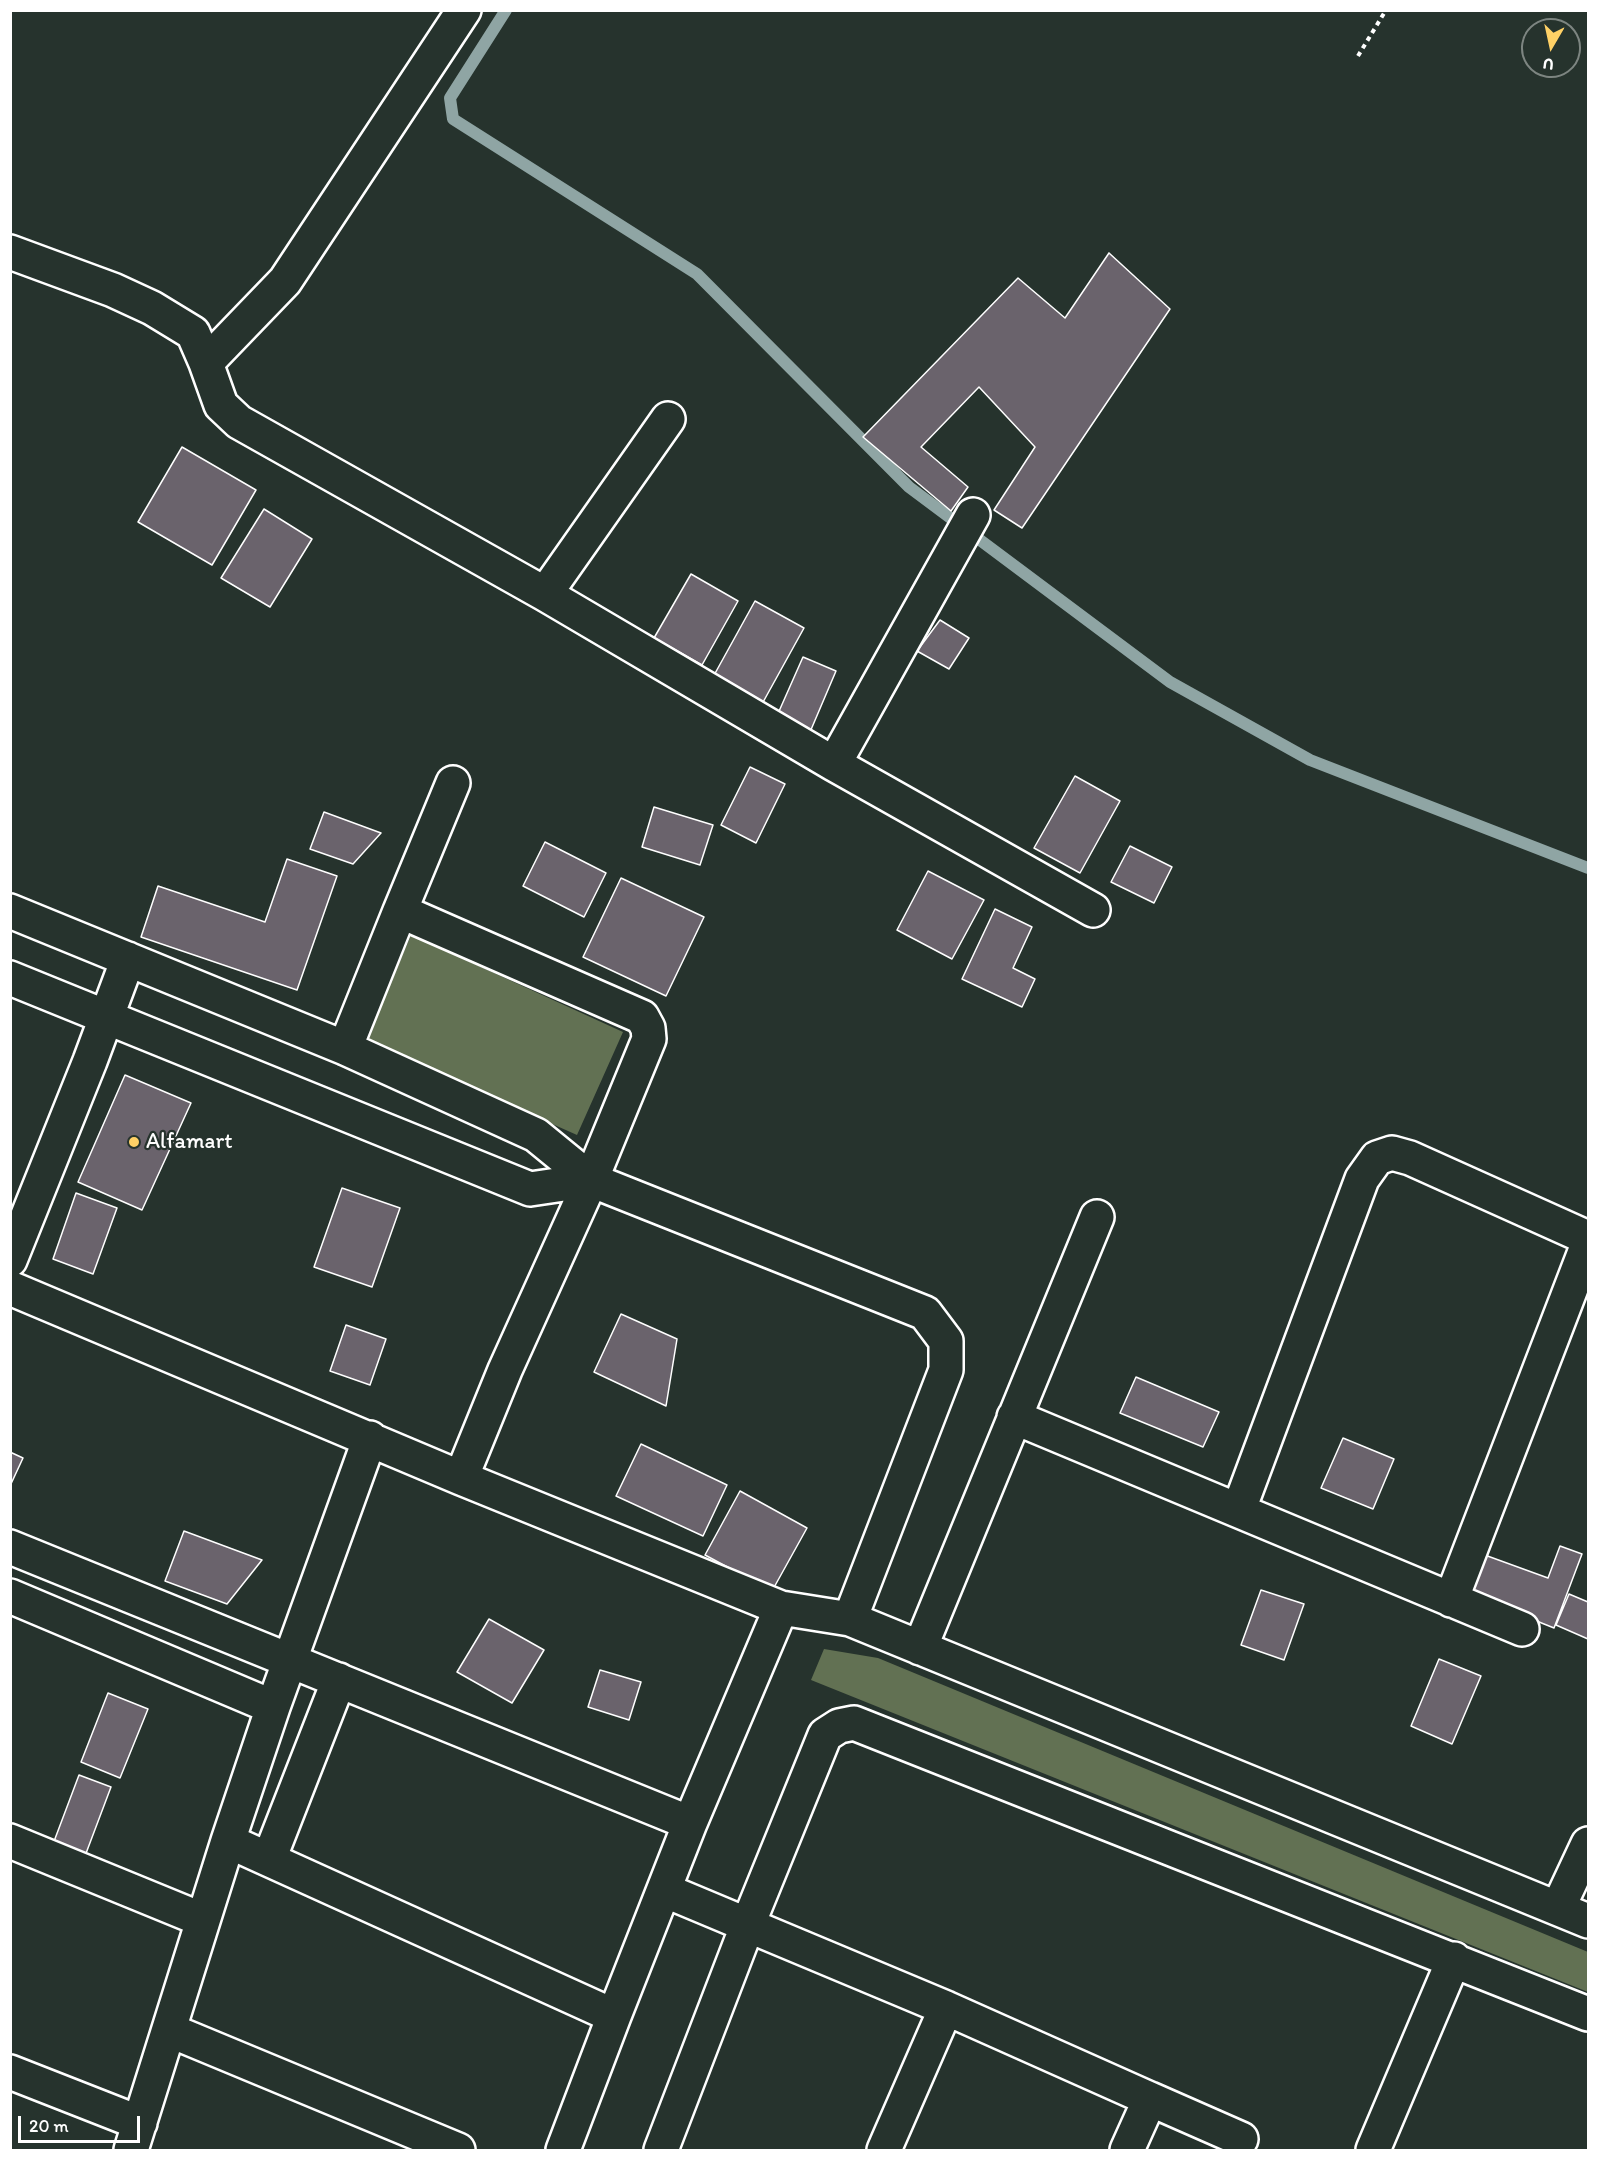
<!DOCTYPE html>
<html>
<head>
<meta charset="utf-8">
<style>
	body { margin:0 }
	#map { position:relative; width:1599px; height:2161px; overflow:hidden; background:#26332d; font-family:Itim,sans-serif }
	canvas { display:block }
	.frame { position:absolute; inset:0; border:12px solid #fff; pointer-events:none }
	.north { position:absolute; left:1521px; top:18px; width:60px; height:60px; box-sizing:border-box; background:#26332d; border:2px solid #7d8581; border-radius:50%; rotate:189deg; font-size:16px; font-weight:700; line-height:24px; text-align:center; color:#fff }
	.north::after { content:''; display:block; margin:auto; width:21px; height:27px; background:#ffd166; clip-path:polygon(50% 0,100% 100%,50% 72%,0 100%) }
	.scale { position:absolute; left:18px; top:2116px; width:122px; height:27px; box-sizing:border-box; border:3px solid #fff; border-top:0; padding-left:8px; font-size:18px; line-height:21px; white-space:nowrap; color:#fff; -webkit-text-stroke:4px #26332d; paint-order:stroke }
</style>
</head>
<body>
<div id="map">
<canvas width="1599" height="2161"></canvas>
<div class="frame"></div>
<div class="north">U</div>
<div class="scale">20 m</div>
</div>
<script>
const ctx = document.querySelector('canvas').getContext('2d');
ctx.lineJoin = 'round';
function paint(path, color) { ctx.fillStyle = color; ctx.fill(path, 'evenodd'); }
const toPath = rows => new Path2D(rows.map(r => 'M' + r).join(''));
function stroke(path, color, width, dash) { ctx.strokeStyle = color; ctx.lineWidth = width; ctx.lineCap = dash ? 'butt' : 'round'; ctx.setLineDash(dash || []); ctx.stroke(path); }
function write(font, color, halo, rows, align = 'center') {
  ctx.font = font + ' Itim,sans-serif'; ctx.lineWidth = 4.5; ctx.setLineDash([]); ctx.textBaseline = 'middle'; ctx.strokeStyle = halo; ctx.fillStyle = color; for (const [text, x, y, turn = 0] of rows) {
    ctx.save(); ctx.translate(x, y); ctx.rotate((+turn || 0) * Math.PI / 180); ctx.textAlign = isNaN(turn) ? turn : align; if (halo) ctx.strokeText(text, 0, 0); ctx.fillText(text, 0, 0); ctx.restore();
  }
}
paint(toPath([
	[411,935,623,1032,577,1135,366,1041],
	[824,1649,878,1658,1588,1952,1588,1992,811,1680]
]), '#627153');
stroke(toPath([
	[506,10,450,98,453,119,697,274,909,487,1170,682,1310,760,1588,868]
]), '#8fa5a4', 12);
const building = toPath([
	[1109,253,1170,309,1022,528,994,510,1035,447,979,387,921,447,968,487,951,511,863,437,1018,278,1065,318,1109,253],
	[182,447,256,490,212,565,138,522,182,447],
	[264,509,312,539,270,607,221,578,264,509],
	[691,574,738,601,702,665,654,638,691,574],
	[755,601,804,628,762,704,713,677,755,601],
	[940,620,969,638,949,669,917,651,940,620],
	[803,657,836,671,810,732,776,718,803,657],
	[750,767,785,784,756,843,721,825,750,767],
	[1075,776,1120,801,1080,873,1034,848,1075,776],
	[654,807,713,825,700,865,642,847,654,807],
	[324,812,381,833,353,864,310,849,324,812],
	[545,842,606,873,584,917,523,886,545,842],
	[1130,846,1172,867,1154,903,1111,882,1130,846],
	[287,859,337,876,297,990,141,937,158,886,265,922,287,859],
	[928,871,984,900,952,959,897,930,928,871],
	[621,878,704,917,666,996,583,957,621,878],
	[995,909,1032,927,1013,968,1035,979,1022,1007,962,979,995,909],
	[125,1075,191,1103,142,1210,78,1182,125,1075],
	[342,1188,400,1208,372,1287,314,1267,342,1188],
	[76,1193,117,1208,93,1274,53,1259,76,1193],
	[621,1314,677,1339,666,1406,594,1372,621,1314],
	[346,1325,386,1339,370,1385,330,1371,346,1325],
	[1136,1377,1219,1412,1203,1447,1120,1413,1136,1377],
	[1343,1438,1394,1459,1373,1509,1321,1488,1343,1438],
	[641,1444,727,1485,703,1536,616,1496,641,1444],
	[10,1452,23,1458,10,1486,10,1452],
	[740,1491,807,1528,772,1591,705,1555,740,1491],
	[184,1531,262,1560,227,1604,165,1581,184,1531],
	[1560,1546,1582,1554,1554,1628,1467,1593,1482,1554,1548,1578,1560,1546],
	[1261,1590,1304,1604,1284,1660,1241,1645,1261,1590],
	[1569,1594,1588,1602,1588,1639,1556,1625,1569,1594],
	[489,1619,544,1650,512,1703,457,1672,489,1619],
	[1439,1659,1481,1676,1452,1744,1411,1726,1439,1659],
	[600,1670,641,1682,629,1720,588,1707,600,1670],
	[108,1693,148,1709,120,1778,81,1762,108,1693],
	[79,1775,111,1787,85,1856,53,1844,79,1775]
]);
paint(building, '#6a636c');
stroke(building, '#fff', 1.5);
const minor = toPath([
	[10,252,113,290,152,308,193,333,206,363,221,405,239,422,545,594,834,764,1093,910],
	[206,363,285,281,464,10],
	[545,594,668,419],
	[834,764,973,515],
	[10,911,345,1048,536,1135,591,1180,925,1313,946,1341,946,1370,850,1619],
	[400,911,453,783],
	[10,978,530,1189,591,1180],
	[345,1048,400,911,642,1017,648,1028,649,1039,591,1180,505,1370,461,1478],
	[10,1260,90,1061,128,959],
	[10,1288,461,1478,781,1608,850,1619,1588,1921],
	[1014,1417,1522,1629],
	[1239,1509,1362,1179,1377,1158,1392,1153,1410,1158,1588,1238],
	[10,1547,690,1823],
	[10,1596,273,1707],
	[1451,1600,1588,1244],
	[920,1648,1097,1217],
	[10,1841,203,1920],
	[228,1841,614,2016],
	[269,1859,339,1680],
	[664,1890,946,2008,1150,2099,1127,2150],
	[1558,1908,1588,1844],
	[169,2030,458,2150],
	[10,2072,140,2123],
	[1150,2099,1241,2139],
	[131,2150,228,1841,273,1707,370,1438],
	[563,2150,614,2016,690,1823,781,1608],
	[661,2150,748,1924,825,1735,839,1726,854,1723,1588,2014],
	[884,2150,946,2008],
	[1373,2150,1454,1959]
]);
stroke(minor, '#fff', 38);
stroke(toPath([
	[1358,56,1386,10]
]), '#fff', 4, [4.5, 4.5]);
stroke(minor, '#26332d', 33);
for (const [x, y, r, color] of [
	[134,1142,6,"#ffd166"]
]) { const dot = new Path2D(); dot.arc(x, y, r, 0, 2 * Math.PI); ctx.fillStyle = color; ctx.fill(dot); stroke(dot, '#26332d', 2); }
write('22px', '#fff', '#26332d', [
	["Alfamart",146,1142]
], 'left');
</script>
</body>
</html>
